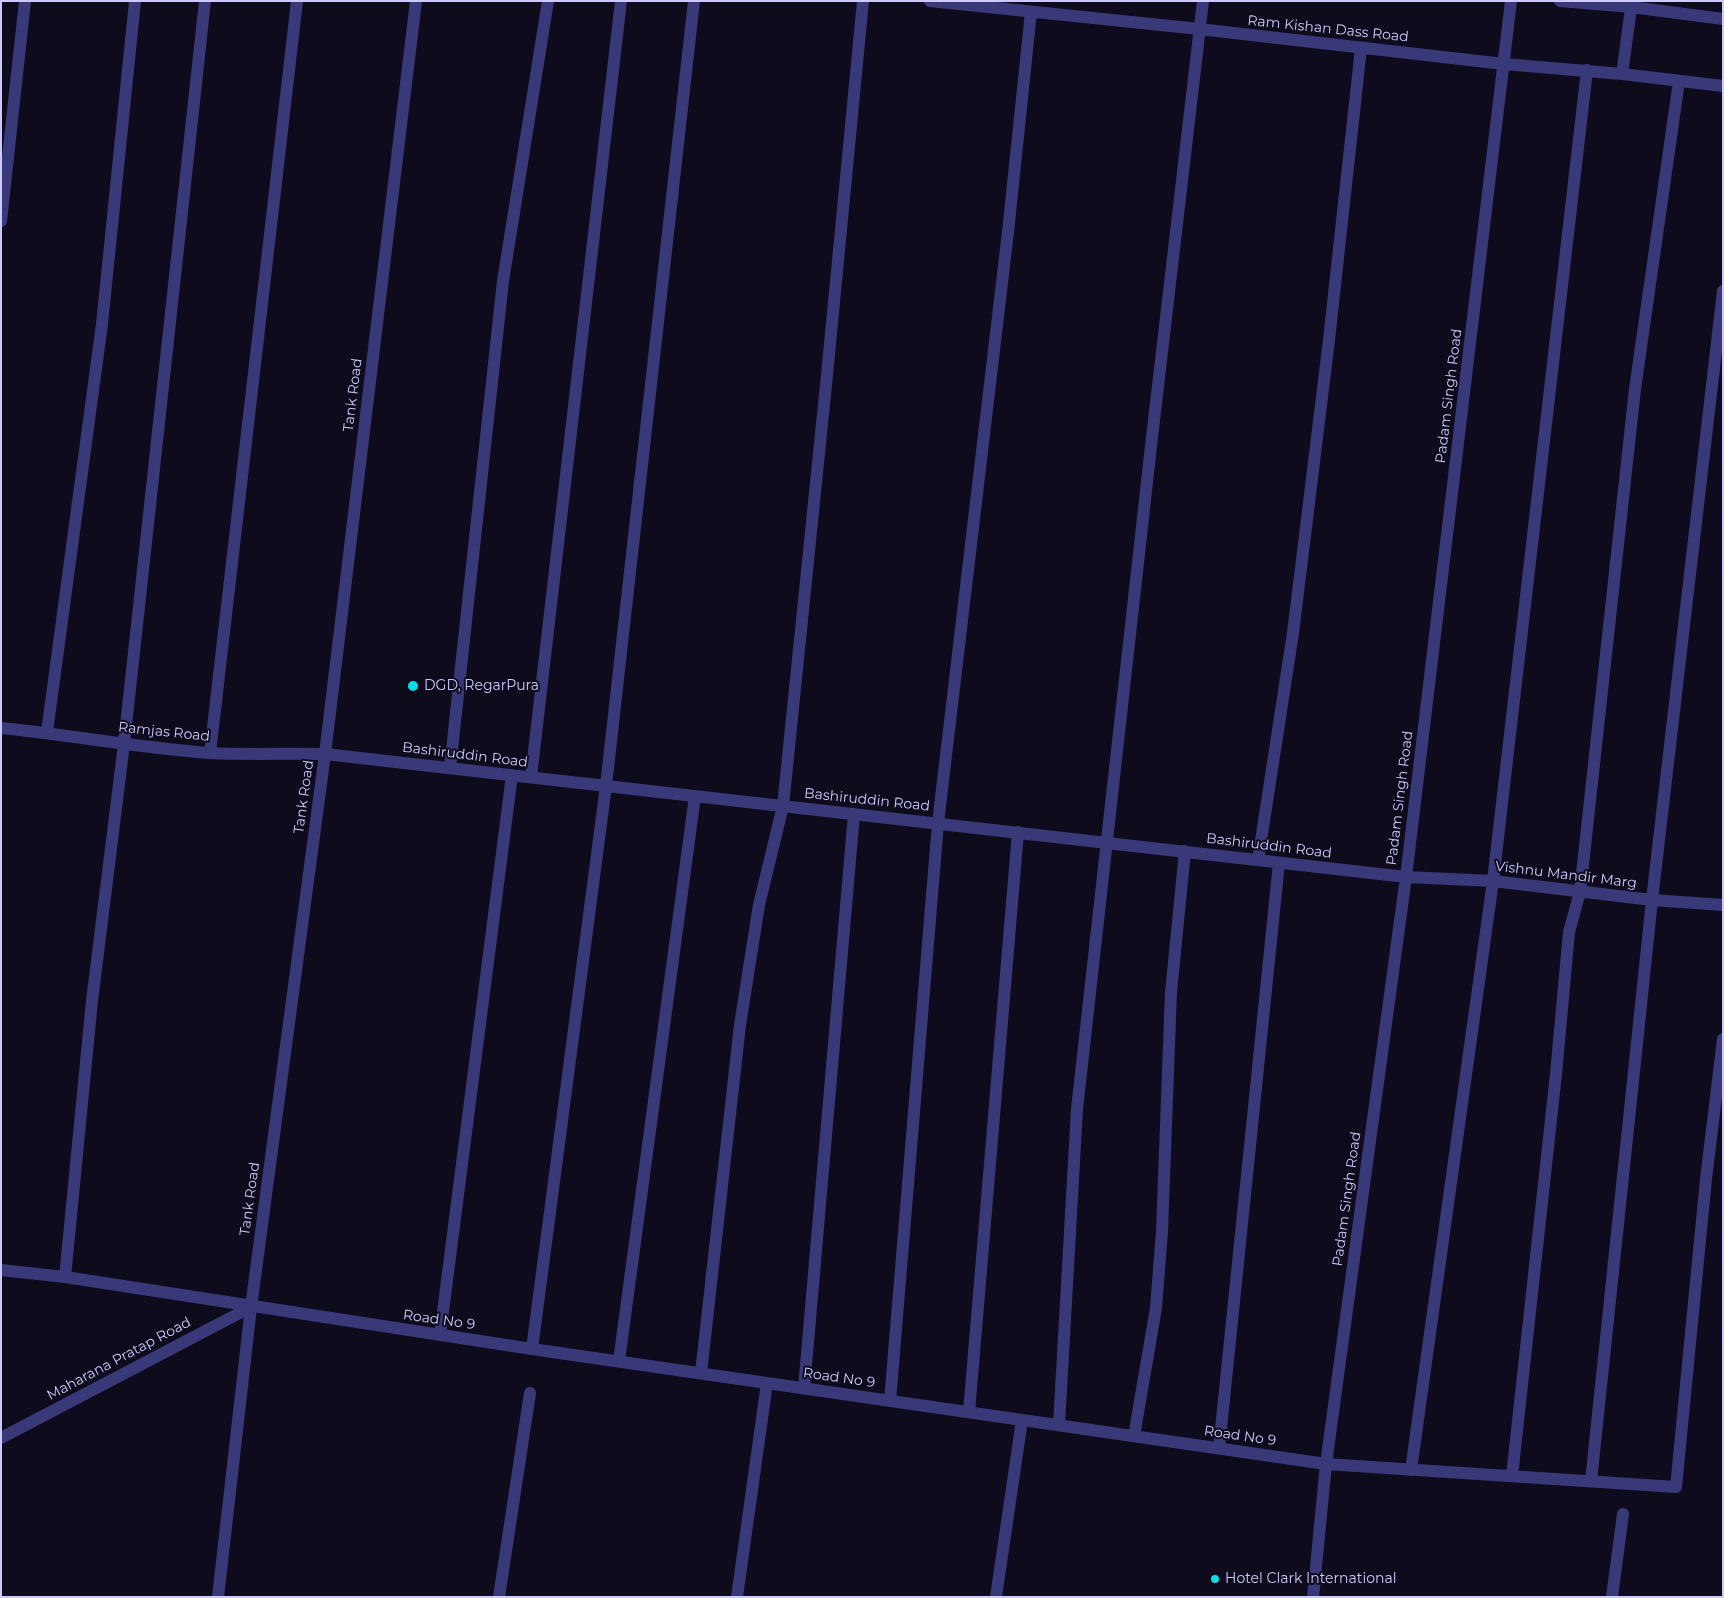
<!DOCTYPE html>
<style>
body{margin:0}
#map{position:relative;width:1724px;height:1598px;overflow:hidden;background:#0e0c1c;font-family:Montserrat,sans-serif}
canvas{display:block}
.frame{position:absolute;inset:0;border:2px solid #cec9fd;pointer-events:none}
</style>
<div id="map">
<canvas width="1724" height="1598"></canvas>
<div class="frame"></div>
</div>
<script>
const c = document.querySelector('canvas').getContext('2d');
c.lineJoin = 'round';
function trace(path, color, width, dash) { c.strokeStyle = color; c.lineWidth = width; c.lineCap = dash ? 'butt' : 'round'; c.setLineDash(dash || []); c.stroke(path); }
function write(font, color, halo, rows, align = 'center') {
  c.font = font + ' Montserrat,sans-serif'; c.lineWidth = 4; c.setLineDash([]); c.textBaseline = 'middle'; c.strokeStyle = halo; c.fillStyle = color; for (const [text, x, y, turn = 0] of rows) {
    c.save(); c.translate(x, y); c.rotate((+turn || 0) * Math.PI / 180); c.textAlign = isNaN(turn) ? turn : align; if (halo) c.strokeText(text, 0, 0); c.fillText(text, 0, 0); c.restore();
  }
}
const minor = new Path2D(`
 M 930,1 L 1199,29 L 1504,64 L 1622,74 L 1723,86
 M 1560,1 L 1631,7 L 1723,19
 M 1622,74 L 1632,1
 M 1,221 L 25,1
 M 1,728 C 71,735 140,748 210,753 C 248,755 287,753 325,754 L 1406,877 L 1493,881 L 1652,900 L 1723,905
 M 47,732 L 102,324 L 135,1
 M 210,753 L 297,1
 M 450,768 L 503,281 L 548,1
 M 531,777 L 621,1
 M 1258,860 L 1293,633 L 1329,340 L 1361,48
 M 1,1270 L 65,1277 L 532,1349 L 1326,1464 L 1676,1487 L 1706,1179 L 1723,1039
 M 65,1277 L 92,1001 L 124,744 L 205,1
 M 440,1335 L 512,775
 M 532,1349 L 606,786 L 694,1
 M 619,1361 L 695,796
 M 701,1373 L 740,1025 L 759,905 L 783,806 L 827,375 L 863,1
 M 804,1388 L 854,814
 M 890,1401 L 938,823 L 1008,232 L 1031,12
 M 969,1412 L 1018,832
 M 1059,1425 L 1077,1109 L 1151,446 L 1203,1
 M 1134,1436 L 1156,1308 L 1162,1231 L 1171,992 L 1185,851
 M 1,1438 L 251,1307
 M 1219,1448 L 1279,863
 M 1411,1470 L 1493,881 L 1587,70
 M 1512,1476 L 1556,1074 L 1569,932 L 1580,892 L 1635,389 L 1679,81
 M 1591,1481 L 1652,900 L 1723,291
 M 218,1597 L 251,1307 L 325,754 L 416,1
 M 499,1597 L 530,1393
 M 737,1597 L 767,1383
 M 996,1597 L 1022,1420
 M 1313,1597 L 1326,1464 L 1406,877 L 1511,1
 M 1612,1597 L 1623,1514`);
const markers = [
 [413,686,6,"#08dcea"],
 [1215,1579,5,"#08dcea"]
];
const streetNames = [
 ["Ram Kishan Dass Road",1328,29,6],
 ["Tank Road",353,395,-83],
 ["Padam Singh Road",1449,396,-83],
 ["Ramjas Road",164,732,6],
 ["Bashiruddin Road",465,755,7],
 ["Tank Road",304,797,-82],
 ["Padam Singh Road",1400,798,-83],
 ["Bashiruddin Road",867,800,6],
 ["Bashiruddin Road",1269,846,7],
 ["Vishnu Mandir Marg",1566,875,7],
 ["Tank Road",250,1199,-82],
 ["Padam Singh Road",1347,1199,-82],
 ["Road No 9",439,1320,8],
 ["Maharana Pratap Road",119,1359,-28],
 ["Road No 9",839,1378,8],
 ["Road No 9",1240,1436,8]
];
const poiNames = [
 ["DGD, RegarPura",424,686],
 ["Hotel Clark International",1225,1579]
];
trace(minor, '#39397a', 12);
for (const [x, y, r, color] of markers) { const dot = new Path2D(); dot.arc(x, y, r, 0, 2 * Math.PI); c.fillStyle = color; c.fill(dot); trace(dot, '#0e0c1c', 2); }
write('14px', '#cec9fd', '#0e0c1c', streetNames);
write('14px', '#cec9fd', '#0e0c1c', poiNames, 'left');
</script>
